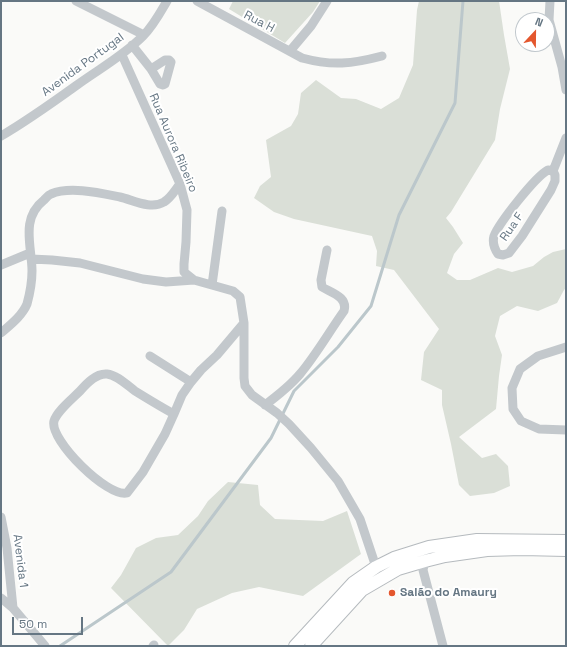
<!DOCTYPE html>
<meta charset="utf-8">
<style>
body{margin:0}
#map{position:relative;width:567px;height:647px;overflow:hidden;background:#fafaf8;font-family:"Space Grotesk",sans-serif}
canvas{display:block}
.frame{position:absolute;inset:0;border:2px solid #657683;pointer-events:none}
.north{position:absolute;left:515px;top:12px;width:40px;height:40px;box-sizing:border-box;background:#fff;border:1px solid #c1c8cd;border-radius:50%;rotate:22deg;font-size:11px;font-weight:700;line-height:16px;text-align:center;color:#657683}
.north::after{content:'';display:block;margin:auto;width:14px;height:18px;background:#e4572e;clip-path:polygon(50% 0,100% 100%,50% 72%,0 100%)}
.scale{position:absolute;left:12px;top:617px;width:71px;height:18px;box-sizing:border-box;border:2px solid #657683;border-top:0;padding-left:5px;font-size:12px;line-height:14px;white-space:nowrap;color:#657683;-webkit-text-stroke:3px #fff;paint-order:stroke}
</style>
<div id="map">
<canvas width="567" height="647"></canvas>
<div class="frame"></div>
<div class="north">N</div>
<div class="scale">50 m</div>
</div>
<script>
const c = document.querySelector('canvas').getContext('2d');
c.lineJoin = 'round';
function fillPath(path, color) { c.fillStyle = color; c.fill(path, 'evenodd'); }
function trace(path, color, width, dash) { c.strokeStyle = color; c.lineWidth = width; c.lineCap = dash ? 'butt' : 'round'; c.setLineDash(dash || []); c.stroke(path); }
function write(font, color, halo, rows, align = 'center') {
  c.font = font + ' "Space Grotesk",sans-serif'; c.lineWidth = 4; c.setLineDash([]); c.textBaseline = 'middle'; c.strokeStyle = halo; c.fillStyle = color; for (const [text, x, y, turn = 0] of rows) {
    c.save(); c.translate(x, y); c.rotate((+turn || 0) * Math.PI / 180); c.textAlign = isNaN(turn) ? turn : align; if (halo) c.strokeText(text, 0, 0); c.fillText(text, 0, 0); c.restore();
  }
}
const green = new Path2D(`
 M 233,1 L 320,1 L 313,12 L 285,43 L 229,9 Z
 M 419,1 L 499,1 L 504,35 L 510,69 L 500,109 L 495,140 L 451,212 L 446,218 L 453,227 L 463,243 L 454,254 L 447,273 L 457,280 L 470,280 L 498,268 L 512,272 L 533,266 L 544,257 L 553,252 L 566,249 L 566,288 L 564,290 L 557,303 L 538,311 L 517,306 L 500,316 L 495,336 L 502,355 L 499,376 L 496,409 L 459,437 L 482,458 L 496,454 L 508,466 L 510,486 L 494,493 L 470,496 L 459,485 L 451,444 L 442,405 L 442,390 L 421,380 L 424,352 L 439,329 L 394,270 L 376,266 L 377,251 L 372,236 L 294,219 L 274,212 L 254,198 L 260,186 L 271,177 L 266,140 L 291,126 L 298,114 L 301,93 L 316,80 L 341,98 L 356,99 L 381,109 L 399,98 L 413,65 L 417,10 Z
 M 228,482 L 258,485 L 260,505 L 275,519 L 323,521 L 347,511 L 361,554 L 303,596 L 259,587 L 232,593 L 197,609 L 184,630 L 168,646 L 111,588 L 121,575 L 136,548 L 156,538 L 178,535 L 198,516 L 208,501 Z`);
const stream = new Path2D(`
 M 60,646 L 171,572 L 271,438 L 294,391 L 338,347 L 371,306 L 399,215 L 455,103 L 463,1`);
const minor = new Path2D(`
 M 76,1 L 144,35
 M 197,1 L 302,58 C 332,66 352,64 382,56
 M 550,1 L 549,20 L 562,67 L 566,90
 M 132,45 L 151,69 L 160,84 L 163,85 L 165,84 L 171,62 L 169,60 L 165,60 L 151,69
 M 290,51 L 311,26 L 327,1
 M 122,55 L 180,184 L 187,210 L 186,242 L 184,264 L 184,272 L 194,280 L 233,291 L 240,297 L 244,323 L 244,378 L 245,386 L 252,395 L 277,413 L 289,424 L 311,448 L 338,481 L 360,519 L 376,567
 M 1,136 C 27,121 52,103 77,85 C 99,69 123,56 143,36 C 153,26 160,13 167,1
 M 553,171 L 555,175 L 555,181 L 551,190 L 522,236 L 509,253 L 503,255 L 498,254 C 494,248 492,243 494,236 C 499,223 535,177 548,170 L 553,171 L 566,138
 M 31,259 L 52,260 L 80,263 L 143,279 L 166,282 L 194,280
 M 1,265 L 30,253
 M 212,285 L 222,211
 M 1,333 C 10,325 22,316 27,304 C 30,293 32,282 32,271 C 32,246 20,219 44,200 C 46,198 48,195 51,194 C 70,186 100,193 120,197 C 133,200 151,210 164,202 C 171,198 175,190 180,184
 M 566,347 L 538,356 L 520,369 L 512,388 L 513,409 L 521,421 L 539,429 L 566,430
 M 150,356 L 191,382
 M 265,405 C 277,396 290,386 300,374 C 316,355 329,332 344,311 C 348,297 332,293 322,287 L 321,280 L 327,250
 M 174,414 C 161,407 148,399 135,391 C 127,385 117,375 107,374 C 96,373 86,384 80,391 C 72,399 57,411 54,421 C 49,440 108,498 127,493 L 143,472 L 165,434 L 174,414 L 182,395 L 191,382 L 201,370 L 217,355 L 244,323
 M 1,517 L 7,548 L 13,608
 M 426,556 L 423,570 L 443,646
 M 1,598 L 13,608 L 45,646
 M 153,646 L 154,645`);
const major = new Path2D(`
 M 295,646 L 353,583 L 376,567 L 394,558 L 429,547 L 477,540 L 566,541
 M 311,646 L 362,590 L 398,569 L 425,561 L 445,556 L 487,550 L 522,549 L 566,550`);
const markers = [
 [392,593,4,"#e4572e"]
];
const streetNames = [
 ["Rua H",259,22,28],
 ["Avenida Portugal",83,65,-36],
 ["Rua Aurora Ribeiro",173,143,67],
 ["Rua F",512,227,-55],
 ["Avenida 1",20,561,83]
];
const poiNames = [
 ["Salão do Amaury",400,593]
];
fillPath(green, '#dadfd7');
trace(stream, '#bbc7cb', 3);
trace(major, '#b5babe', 14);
trace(minor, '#c3c8cc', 9);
trace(major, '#fff', 12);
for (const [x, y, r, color] of markers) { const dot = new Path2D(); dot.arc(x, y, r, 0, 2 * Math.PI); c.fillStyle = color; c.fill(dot); trace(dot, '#fff', 1.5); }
write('12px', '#657683', '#fff', streetNames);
write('bold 12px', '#657683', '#fff', poiNames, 'left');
</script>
